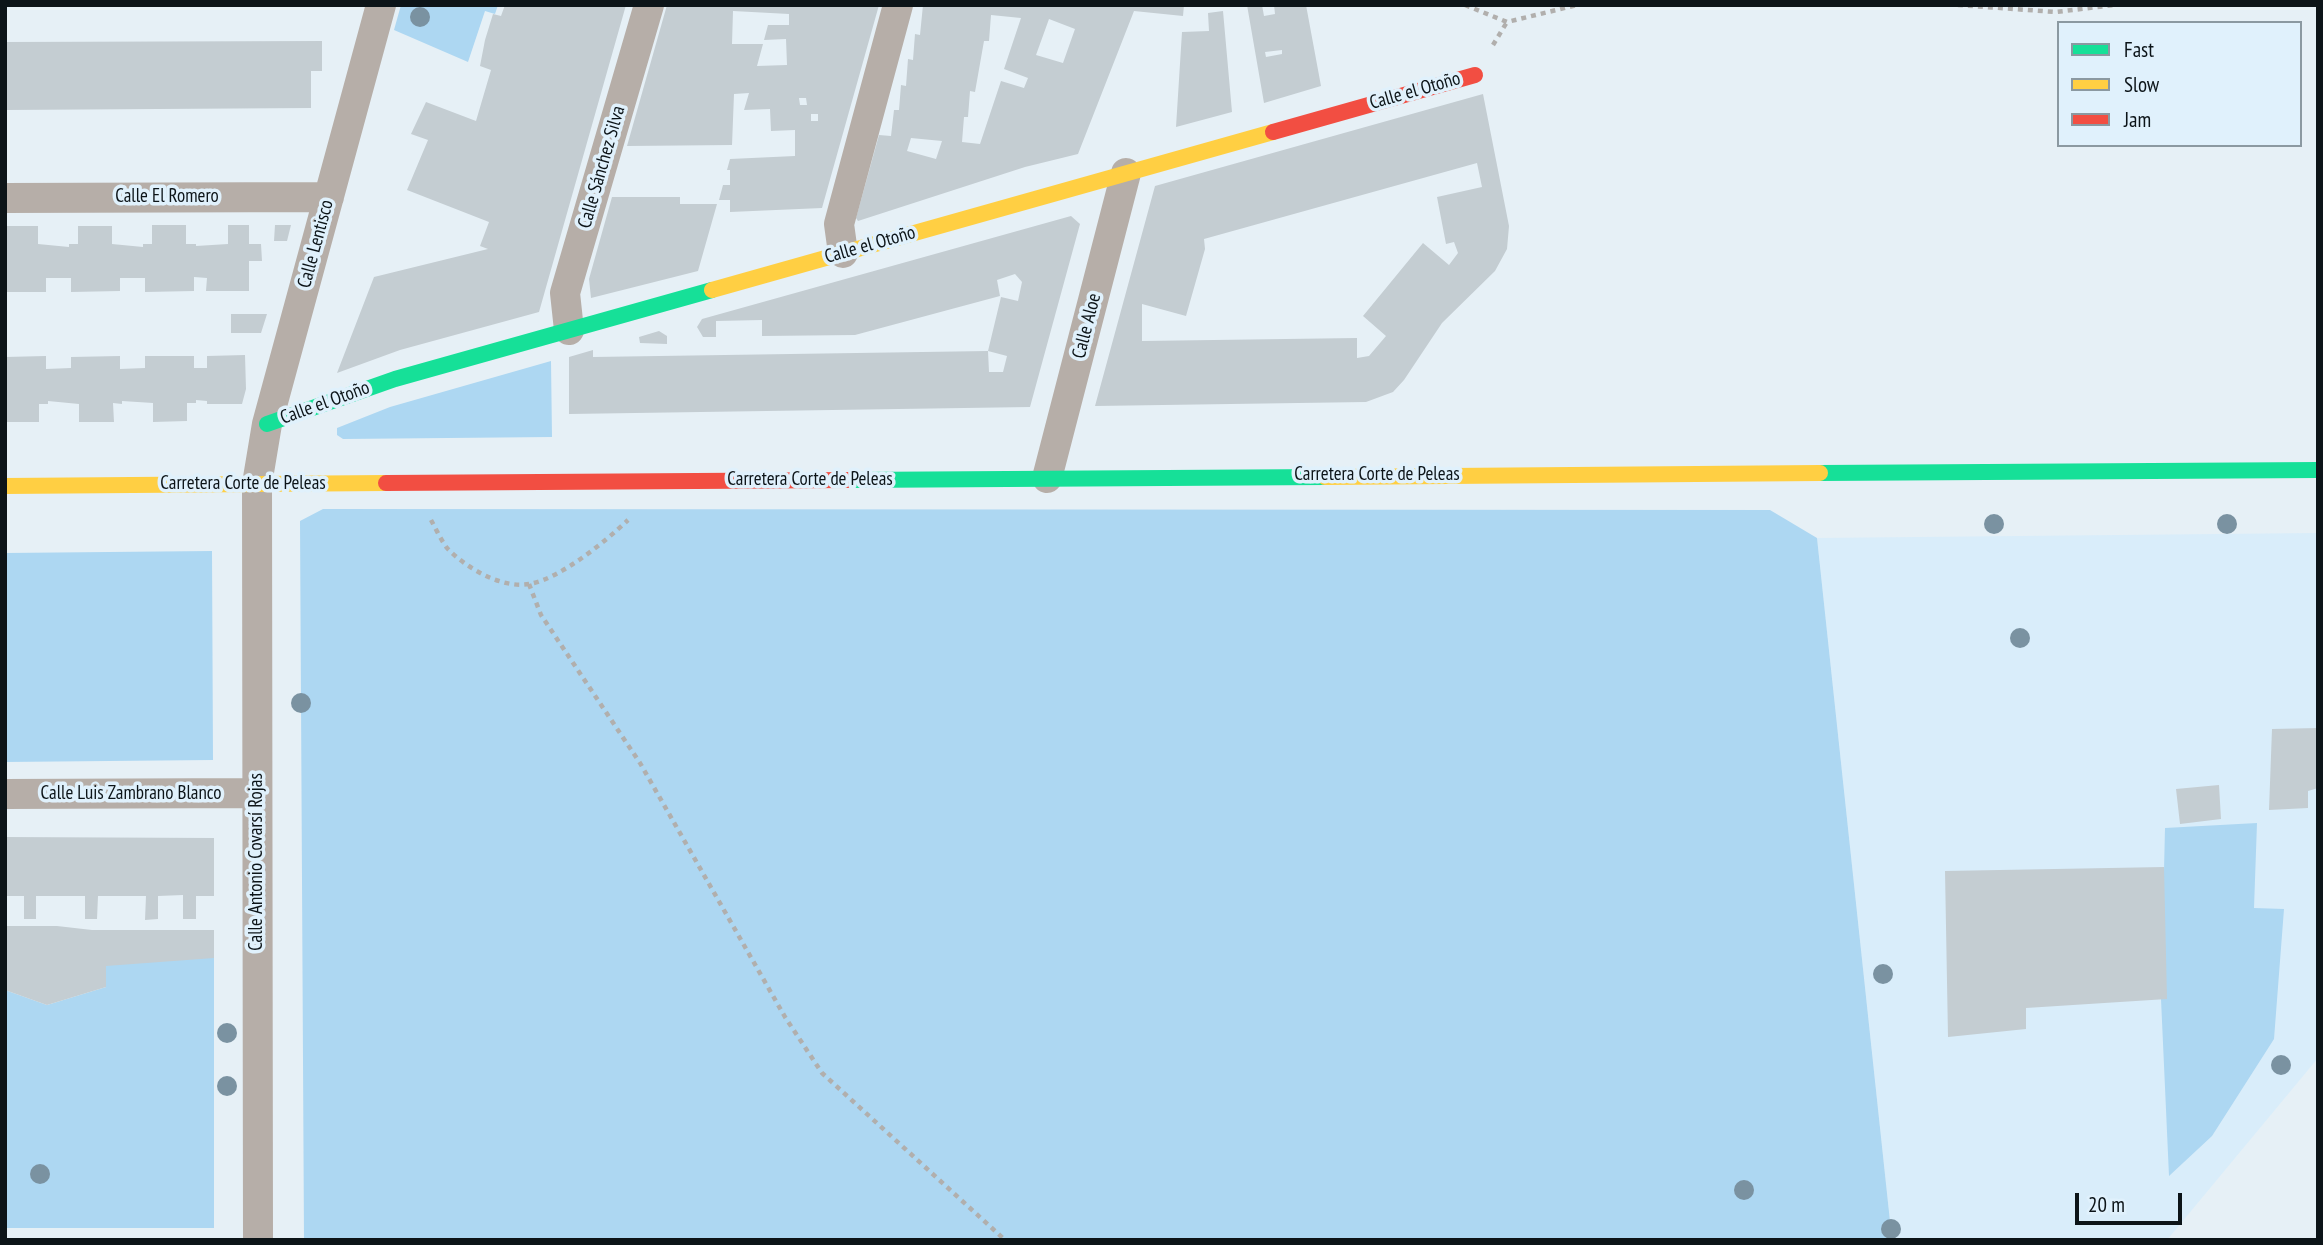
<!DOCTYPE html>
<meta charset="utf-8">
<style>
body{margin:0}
#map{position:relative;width:2323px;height:1245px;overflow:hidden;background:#e6f0f6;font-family:"PT Sans Narrow",sans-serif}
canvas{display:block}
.frame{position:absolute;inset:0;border:7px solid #0c1418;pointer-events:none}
.legend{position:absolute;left:2057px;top:21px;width:245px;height:126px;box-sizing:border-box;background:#e0f1fc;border:2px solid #8b99a1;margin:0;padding:9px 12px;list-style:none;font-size:21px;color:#0c1418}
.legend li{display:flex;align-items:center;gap:14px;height:35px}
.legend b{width:35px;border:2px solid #8b99a1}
.scale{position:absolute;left:2075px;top:1193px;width:107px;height:32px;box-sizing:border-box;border:4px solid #0c1418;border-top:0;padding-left:9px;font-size:21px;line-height:24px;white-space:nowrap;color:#0c1418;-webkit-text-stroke:5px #e0f1fc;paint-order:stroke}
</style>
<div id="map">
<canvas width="2323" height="1245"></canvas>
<div class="frame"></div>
<ul class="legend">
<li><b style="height:9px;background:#16e098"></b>Fast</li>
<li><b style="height:9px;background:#ffcf43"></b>Slow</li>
<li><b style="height:9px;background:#f24e42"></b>Jam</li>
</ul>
<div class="scale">20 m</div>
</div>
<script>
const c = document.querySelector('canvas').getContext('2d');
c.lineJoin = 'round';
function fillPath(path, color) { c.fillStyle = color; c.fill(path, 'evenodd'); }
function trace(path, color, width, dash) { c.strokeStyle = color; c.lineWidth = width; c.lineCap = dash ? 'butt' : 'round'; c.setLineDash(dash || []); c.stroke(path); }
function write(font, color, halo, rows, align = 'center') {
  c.font = font + ' "PT Sans Narrow",sans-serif'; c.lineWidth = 7; c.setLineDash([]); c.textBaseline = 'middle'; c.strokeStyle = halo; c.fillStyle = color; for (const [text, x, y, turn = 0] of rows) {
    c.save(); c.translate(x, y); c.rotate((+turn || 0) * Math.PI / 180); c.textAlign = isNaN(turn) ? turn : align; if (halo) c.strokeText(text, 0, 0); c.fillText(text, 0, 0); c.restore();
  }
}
const built = new Path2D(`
 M 2318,533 L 2318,1058 L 2167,1240 L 1892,1240 L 1817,538 Z`);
const green = new Path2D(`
 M 401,5 L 498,5 L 495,14 L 485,11 L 468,62 L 394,30 Z
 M 551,361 L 552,437 L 343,439 L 337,435 L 337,428 L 390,407 Z
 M 323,509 L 1770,510 L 1817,538 L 1892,1240 L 304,1240 L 300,521 Z
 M 212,551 L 213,760 L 5,762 L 5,553 Z
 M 2257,823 L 2254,908 L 2284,909 L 2274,1039 L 2212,1136 L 2169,1176 L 2161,999 L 2165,828 Z
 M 106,957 L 214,958 L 214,1228 L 5,1228 L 5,990 L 47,1005 L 106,987 Z`);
const building = new Path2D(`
 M 505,5 L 626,5 L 539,312 L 400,350 L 337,373 L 374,277 L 488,249 L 480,246 L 489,222 L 407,190 L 428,140 L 411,134 L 426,102 L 476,121 L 491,70 L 480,66 L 485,40 L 493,14 L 501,16 Z
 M 667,5 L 879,5 L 822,208 L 730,212 L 730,200 L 719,200 L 723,185 L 730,185 L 730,170 L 727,170 L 730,159 L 795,156 L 795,130 L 771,131 L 770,109 L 744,110 L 749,93 L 734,94 L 732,145 L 627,146 ZM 733,11 L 789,14 L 789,25 L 768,25 L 764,40 L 786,39 L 787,65 L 757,66 L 763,44 L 732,44 ZM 799,98 L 806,98 L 807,105 L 800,105 ZM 811,114 L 818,114 L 818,121 L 811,121 Z
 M 923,5 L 1184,5 L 1183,16 L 1134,11 L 1078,154 L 1025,167 L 858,221 L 856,218 L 879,135 L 891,136 L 894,110 L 899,110 L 901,85 L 906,86 L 908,59 L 913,60 L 915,34 L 920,35 ZM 991,15 L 1021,18 L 1004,69 L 1028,78 L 1024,88 L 1001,81 L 980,144 L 962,142 L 964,117 L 968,117 L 970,91 L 975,92 L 984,41 L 989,41 ZM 1049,19 L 1075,29 L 1063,63 L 1036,55 ZM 911,138 L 942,141 L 936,159 L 907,151 Z
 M 1247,5 L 1262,5 L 1264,16 L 1275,14 L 1274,5 L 1306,5 L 1321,86 L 1264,103 ZM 1282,50 L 1282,54 L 1266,57 L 1265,52 Z
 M 1223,11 L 1232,112 L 1176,127 L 1182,32 L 1209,31 L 1208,13 Z
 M 322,41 L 322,71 L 311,71 L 311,108 L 5,110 L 5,42 Z
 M 1483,94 L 1509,226 L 1507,249 L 1495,271 L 1442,323 L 1404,380 L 1393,392 L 1366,402 L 1095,406 L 1155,186 ZM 1477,163 L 1482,187 L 1437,197 L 1446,244 L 1454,242 L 1458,253 L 1449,265 L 1423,243 L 1363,316 L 1386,336 L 1369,356 L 1357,358 L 1357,338 L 1142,341 L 1142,304 L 1186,316 L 1205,249 L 1204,239 Z
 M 612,197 L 680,197 L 680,204 L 717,204 L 698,271 L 591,298 L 589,279 Z
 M 1071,216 L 1080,224 L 1030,407 L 569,414 L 569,357 L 593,350 L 593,357 L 988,351 L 989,372 L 1003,372 L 1007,356 L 988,351 L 1001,297 L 1018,301 L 1022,282 L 1015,274 L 997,280 L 1000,296 L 855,335 L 762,336 L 762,320 L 716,321 L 716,337 L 703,337 L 697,327 L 702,319 Z
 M 152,225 L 186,225 L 186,244 L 196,244 L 196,246 L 228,244 L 228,225 L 249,225 L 249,244 L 261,244 L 262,261 L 249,261 L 249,291 L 206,291 L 207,278 L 194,277 L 194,291 L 145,292 L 145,278 L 120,278 L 120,291 L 71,292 L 71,278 L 46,278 L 46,292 L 5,292 L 5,226 L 38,226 L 38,244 L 69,247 L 69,244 L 78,244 L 78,226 L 112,226 L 112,244 L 143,247 L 143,244 L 152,244 Z
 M 275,225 L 291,225 L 287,241 L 274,241 Z
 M 231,314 L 267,314 L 261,333 L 231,333 Z
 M 659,331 L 667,336 L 667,344 L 640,343 L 639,337 Z
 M 245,355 L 246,389 L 242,404 L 207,404 L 207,401 L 196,400 L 196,403 L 187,403 L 187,421 L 153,422 L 153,403 L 122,401 L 122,404 L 113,403 L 114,422 L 79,422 L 79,404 L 48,401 L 48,404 L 39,404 L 39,422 L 5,422 L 5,357 L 46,356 L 46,369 L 71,368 L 71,357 L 120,356 L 120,369 L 145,368 L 145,356 L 194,356 L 194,368 L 207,368 L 207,356 Z
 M 2318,728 L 2318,788 L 2308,791 L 2308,808 L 2269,810 L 2272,729 Z
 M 2219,785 L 2221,819 L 2180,824 L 2176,789 Z
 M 5,837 L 214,838 L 214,896 L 196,896 L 196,919 L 183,919 L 183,895 L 158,896 L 158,919 L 145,920 L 146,896 L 98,896 L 97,919 L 85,919 L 85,896 L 36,896 L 36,919 L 24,919 L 24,896 L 5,896 Z
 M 2164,867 L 2167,999 L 2026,1008 L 2026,1029 L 1948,1037 L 1945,871 Z
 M 5,926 L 57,926 L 92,930 L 214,930 L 214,958 L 106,966 L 106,987 L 47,1005 L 5,990 Z`);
const path = new Path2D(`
 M 1465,5 L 1507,22 L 1577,5
 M 1958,5 L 2056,12 L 2114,5
 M 1493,45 L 1507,22
 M 431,520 C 436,529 441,540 447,548 C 465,567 501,589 529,584 C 560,579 606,541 628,520
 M 529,584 L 541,615 L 640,763 L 785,1017 L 822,1073 L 1005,1240`);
const street = new Path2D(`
 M 5,198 L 329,197
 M 843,253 L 839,224 L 898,5
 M 569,330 L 565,293 L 649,5
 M 1047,478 L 1126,173
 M 5,794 L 257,793
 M 258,1240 L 257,484 L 267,424 L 381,5`);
const fast = new Path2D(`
 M 267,424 L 395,379 L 712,290
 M 1820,473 L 2318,470
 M 849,480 L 1325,477`);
const slow = new Path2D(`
 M 712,290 L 1273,132
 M 1325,477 L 1820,473
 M 5,486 L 386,483`);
const jam = new Path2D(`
 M 1273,132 L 1475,75
 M 386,483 L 849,480`);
const trees = [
 [420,17],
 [1994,524],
 [2227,524],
 [2020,638],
 [301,703],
 [1883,974],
 [227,1033],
 [2281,1065],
 [227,1086],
 [40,1174],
 [1744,1190],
 [1891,1229]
];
const streetNames = [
 ["Calle el Otoño",1415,91,-16],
 ["Calle Sánchez Silva",602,167,-74],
 ["Calle El Romero",167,197],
 ["Calle Lentisco",316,244,-75],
 ["Calle el Otoño",870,245,-16],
 ["Calle Aloe",1087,326,-76],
 ["Calle el Otoño",325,403,-20],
 ["Carretera Corte de Peleas",1377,475],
 ["Carretera Corte de Peleas",810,480],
 ["Carretera Corte de Peleas",243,484],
 ["Calle Luis Zambrano Blanco",131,794],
 ["Calle Antonio Covarsí Rojas",257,862,-90]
];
fillPath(built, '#d9edfa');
fillPath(green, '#add7f2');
fillPath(building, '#c4cdd2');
trace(path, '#b1afad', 4.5, [5, 5]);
trace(street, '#b6aea8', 30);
trace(fast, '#16e098', 16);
trace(slow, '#ffcf43', 16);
trace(jam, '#f24e42', 16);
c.fillStyle = '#7a92a1';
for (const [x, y] of trees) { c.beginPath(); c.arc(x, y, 10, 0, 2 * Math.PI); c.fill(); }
write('19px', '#0c1418', '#e0f1fc', streetNames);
</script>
